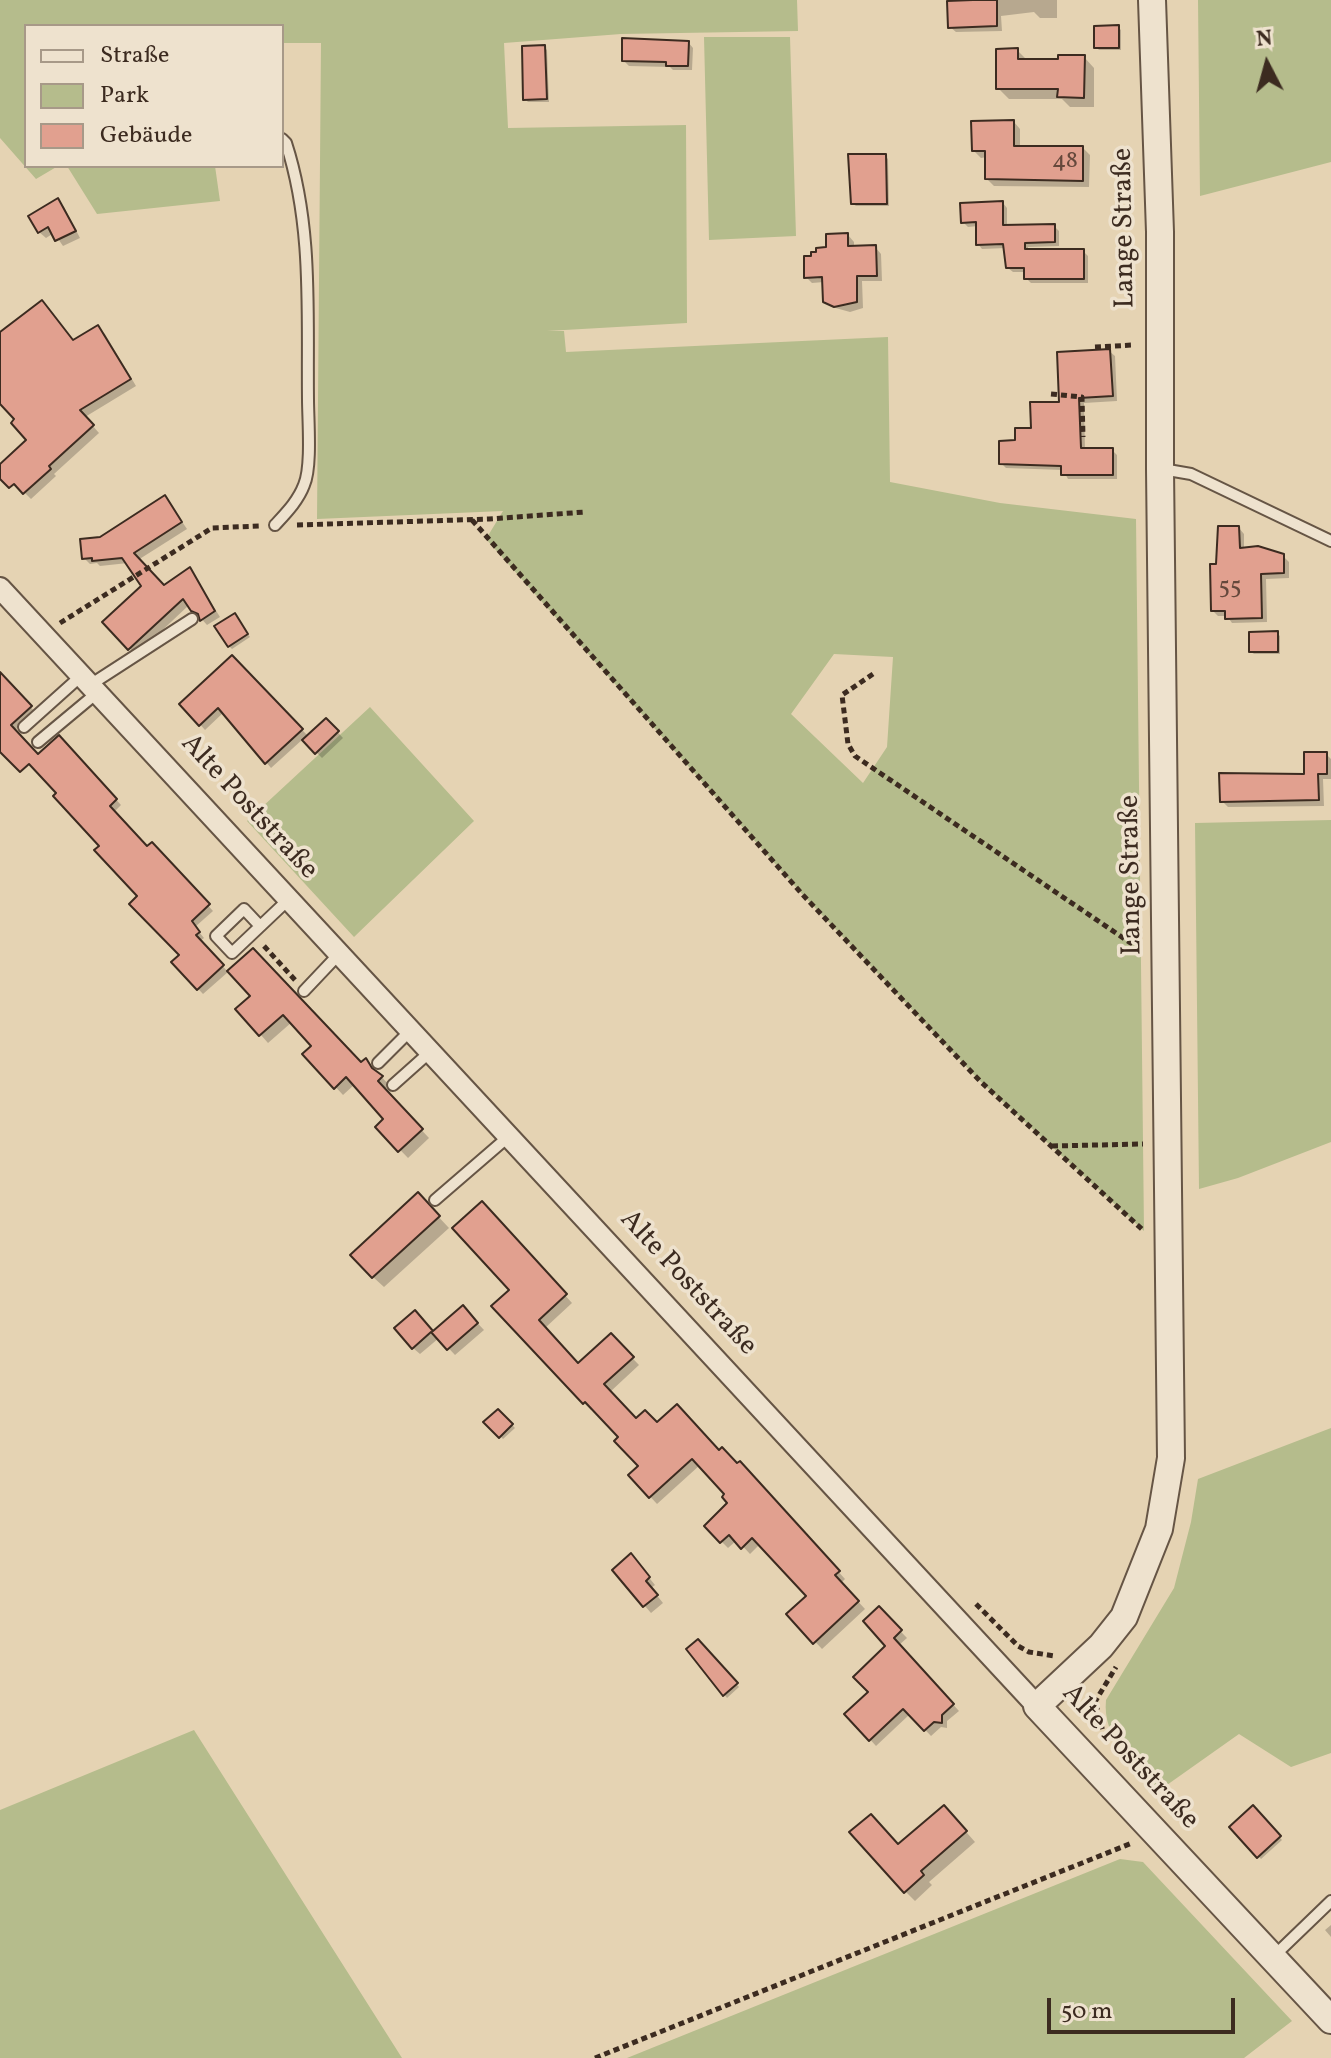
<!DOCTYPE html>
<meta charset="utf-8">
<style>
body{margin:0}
#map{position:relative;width:1331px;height:2058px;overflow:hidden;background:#e5d3b3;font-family:Vollkorn,serif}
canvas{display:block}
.legend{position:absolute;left:24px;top:24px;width:260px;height:144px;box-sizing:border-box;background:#eee2ce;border:2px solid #a79988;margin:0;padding:10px 14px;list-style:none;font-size:24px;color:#3c2b20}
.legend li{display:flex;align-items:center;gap:16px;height:40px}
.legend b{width:40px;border:2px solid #a79988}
.north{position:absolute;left:1227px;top:24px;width:80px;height:80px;-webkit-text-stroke:6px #eee2ce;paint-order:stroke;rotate:354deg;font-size:22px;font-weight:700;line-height:32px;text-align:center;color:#3c2b20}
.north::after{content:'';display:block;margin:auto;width:28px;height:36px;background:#3c2b20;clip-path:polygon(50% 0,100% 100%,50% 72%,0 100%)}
.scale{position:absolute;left:1047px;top:1998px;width:188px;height:36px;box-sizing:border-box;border:4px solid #3c2b20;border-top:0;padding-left:10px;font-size:24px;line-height:28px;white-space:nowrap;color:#3c2b20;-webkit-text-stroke:6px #eee2ce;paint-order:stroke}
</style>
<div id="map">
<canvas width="1331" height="2058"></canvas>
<ul class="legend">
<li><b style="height:10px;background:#eee2ce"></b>Straße</li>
<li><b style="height:22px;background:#b5bc8c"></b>Park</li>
<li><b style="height:22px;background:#e1a08f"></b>Gebäude</li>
</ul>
<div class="north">N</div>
<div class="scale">50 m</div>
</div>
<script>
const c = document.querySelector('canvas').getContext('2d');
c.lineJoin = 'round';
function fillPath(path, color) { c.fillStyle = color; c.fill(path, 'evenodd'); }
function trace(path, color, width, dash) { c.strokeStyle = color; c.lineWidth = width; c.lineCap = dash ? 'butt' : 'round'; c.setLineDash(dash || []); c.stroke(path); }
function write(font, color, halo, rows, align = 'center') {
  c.font = font + ' Vollkorn,serif'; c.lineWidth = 7; c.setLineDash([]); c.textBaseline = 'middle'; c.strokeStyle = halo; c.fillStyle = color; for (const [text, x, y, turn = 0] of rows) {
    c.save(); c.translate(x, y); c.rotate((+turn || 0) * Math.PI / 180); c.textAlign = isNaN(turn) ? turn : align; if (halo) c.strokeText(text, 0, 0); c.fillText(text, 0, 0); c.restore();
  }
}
const green = new Path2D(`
 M 0,0 L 797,0 L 798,31 L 621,34 L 504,43 L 508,128 L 686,125 L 687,323 L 547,331 L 564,331 L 566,352 L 888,337 L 890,482 L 1000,503 L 1136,519 L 1144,1231 L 980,1081 L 802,894 L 486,539 L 503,511 L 317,519 L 321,43 L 282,43 L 282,26 L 26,26 L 26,166 L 58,166 L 36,179 L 0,138 ZM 834,654 L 893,657 L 887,747 L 863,783 L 791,714 Z
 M 1198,0 L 1331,0 L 1331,162 L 1200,196 Z
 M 704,37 L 790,37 L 796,236 L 709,240 Z
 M 67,166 L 215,166 L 220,201 L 97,214 Z
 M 370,707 L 474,821 L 354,937 L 247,821 Z
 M 1331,820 L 1331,1142 L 1238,1178 L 1199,1189 L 1195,823 Z
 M 1331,1428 L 1331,1753 L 1291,1767 L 1239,1734 L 1157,1792 C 1134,1765 1102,1738 1106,1700 L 1174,1588 L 1191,1522 L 1198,1479 Z
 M 194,1730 L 402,2058 L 0,2058 L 0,1810 Z
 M 1120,1859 L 1143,1862 L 1292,2021 L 1244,2058 L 627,2058 Z`);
const shadow = new Path2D(`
 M 949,0 L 1057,0 L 1057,18 L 1040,18 L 1034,12 L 1001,16 L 1002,31 L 956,32 L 950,27 Z
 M 1118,27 L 1121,30 L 1121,50 L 1099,50 L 1096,47 Z
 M 688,42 L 693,48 L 692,70 L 673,70 L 670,67 L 629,66 L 624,61 Z
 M 544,47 L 547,50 L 549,102 L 528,102 L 525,99 Z
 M 1017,50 L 1028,61 L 1084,57 L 1094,68 L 1094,107 L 1070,107 L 1062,99 L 1009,99 L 998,88 Z
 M 1014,122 L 1020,129 L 1020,148 L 1083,148 L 1090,155 L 1089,187 L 994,186 L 987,179 L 987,157 L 981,158 L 974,151 Z
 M 885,156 L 888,159 L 889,206 L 856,206 L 853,204 Z
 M 58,201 L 64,207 L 80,238 L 63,246 L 54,233 L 46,238 L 39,232 Z
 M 1003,203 L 1007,208 L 1007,227 L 1054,226 L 1059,231 L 1059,246 L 1028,247 L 1028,251 L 1083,251 L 1088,256 L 1088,283 L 1031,283 L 1026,278 L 1026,272 L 1013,272 L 1008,268 L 1006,248 L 982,249 L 978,244 L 978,226 L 968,227 L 963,222 Z
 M 848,235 L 854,242 L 854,248 L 875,247 L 881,254 L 882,281 L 862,281 L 863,308 L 850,312 L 832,307 L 825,301 L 824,282 L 812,283 L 806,277 L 814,258 Z
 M 98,328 L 105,334 L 136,386 L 85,417 L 99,433 L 54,474 L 56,476 L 31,499 L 25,493 L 29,440 L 17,419 L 0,401 L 0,335 L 74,342 Z
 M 1109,351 L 1115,356 L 1117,401 L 1084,403 L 1085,450 L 1112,450 L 1117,455 L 1117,479 L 1068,479 L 1063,470 L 1006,468 L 1001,463 L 1017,442 L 1061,404 Z
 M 170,504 L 187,529 L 138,560 L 164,587 L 190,569 L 220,617 L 207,625 L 189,605 L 136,655 L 105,622 L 143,586 L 128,563 L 100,566 L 97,563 L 90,564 L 84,558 L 100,539 Z
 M 1239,528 L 1244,534 L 1244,549 L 1283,556 L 1289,562 L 1289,578 L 1266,579 L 1267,622 L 1232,623 L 1227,616 L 1218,616 L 1213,611 L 1217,566 Z
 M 237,619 L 250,637 L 232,649 L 229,646 Z
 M 1277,633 L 1280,636 L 1280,654 L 1254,654 L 1251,652 Z
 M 232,658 L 308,736 L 326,720 L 343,738 L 322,758 L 303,739 L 271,768 L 224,712 L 205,730 L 182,704 Z
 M 2,676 L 36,713 L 0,742 L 0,678 Z
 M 59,738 L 121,805 L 114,812 L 147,849 L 152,844 L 213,911 L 195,927 L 204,938 L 200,941 L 228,972 L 203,994 L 173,962 L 182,955 L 102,846 Z
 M 1326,754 L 1331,759 L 1331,779 L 1323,779 L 1324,806 L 1228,807 L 1222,801 L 1306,776 Z
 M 230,972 L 361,1064 L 366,1060 L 389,1085 L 384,1090 L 429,1138 L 408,1158 L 378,1127 L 386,1119 L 355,1084 L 343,1095 L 305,1054 L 314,1046 L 292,1022 L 268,1043 L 238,1009 L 252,996 Z
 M 418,1195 L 449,1228 L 384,1287 L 373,1277 Z
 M 488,1210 L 572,1303 L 545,1328 L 578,1366 L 611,1336 L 639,1365 L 610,1392 L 636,1421 L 657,1425 L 720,1452 L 746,1470 L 845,1579 L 841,1583 L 865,1609 L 822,1649 L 789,1614 L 809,1596 L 760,1544 L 750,1554 L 737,1540 L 728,1548 L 706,1526 L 730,1504 L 727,1494 L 700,1465 L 657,1504 L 631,1476 L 641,1466 L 621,1437 L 593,1408 L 591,1410 L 584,1403 L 512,1290 Z
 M 415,1313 L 433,1333 L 469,1314 L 484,1330 L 455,1355 L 439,1338 L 420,1354 L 413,1348 Z
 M 498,1411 L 515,1428 L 503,1439 L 486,1422 Z
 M 637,1563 L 655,1585 L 651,1588 L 663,1603 L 651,1613 L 614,1570 Z
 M 879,1609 L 907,1638 L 899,1645 L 959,1711 L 947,1721 L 947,1728 L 941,1727 L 931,1736 L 910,1714 L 876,1746 L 847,1714 L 870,1692 L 888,1646 Z
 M 697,1642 L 739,1687 L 727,1698 L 689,1649 Z
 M 1253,1808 L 1282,1840 L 1261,1859 L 1232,1827 Z
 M 953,1817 L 975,1842 L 929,1882 L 932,1885 L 915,1901 L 905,1891 L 899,1847 Z
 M 1331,1925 L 1331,1937 L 1325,1930 Z`);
const building = new Path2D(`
 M 973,0 L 997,0 L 997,26 L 948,28 L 947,1 Z
 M 1119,25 L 1119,48 L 1094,48 L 1094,26 Z
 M 622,38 L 689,41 L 688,66 L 666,66 L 666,62 L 622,61 Z
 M 545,45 L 547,99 L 523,100 L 522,46 Z
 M 1018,48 L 1018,59 L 1058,59 L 1058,55 L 1085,55 L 1084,98 L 1057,97 L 1058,89 L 996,89 L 996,49 Z
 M 1014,120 L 1014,146 L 1083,146 L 1083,181 L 985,179 L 985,151 L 972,151 L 971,121 Z
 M 848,154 L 886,154 L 887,204 L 851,204 Z
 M 58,198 L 76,231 L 55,241 L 48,227 L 38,233 L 28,216 Z
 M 1003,201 L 1003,225 L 1055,224 L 1055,242 L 1025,243 L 1025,249 L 1084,249 L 1084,279 L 1024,279 L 1024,268 L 1006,268 L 1003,244 L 976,245 L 976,222 L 961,223 L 960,203 Z
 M 848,233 L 848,246 L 876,245 L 877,276 L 857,276 L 857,302 L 834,307 L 823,302 L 822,277 L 804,278 L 804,256 L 811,256 L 811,252 L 816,252 L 816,248 L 826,247 L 826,234 Z
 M 42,300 L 73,340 L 98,325 L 131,379 L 80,410 L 94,425 L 49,466 L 51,469 L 23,494 L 14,484 L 9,488 L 0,479 L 0,464 L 26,440 L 11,423 L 14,419 L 0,404 L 0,332 Z
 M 1110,349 L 1113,396 L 1079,398 L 1081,448 L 1113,448 L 1113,475 L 1061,475 L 1061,466 L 999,464 L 999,441 L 1015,440 L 1015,428 L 1031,428 L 1030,402 L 1059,402 L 1057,352 Z
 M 165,495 L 182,522 L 134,553 L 164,585 L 190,567 L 215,611 L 200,621 L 198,614 L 191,611 L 183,599 L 128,650 L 102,622 L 141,586 L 122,558 L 92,561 L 92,558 L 82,559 L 80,539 L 100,537 Z
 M 1218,526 L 1239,526 L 1240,548 L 1258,546 L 1284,554 L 1284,573 L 1261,574 L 1262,618 L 1225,619 L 1225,611 L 1211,611 L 1210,564 L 1216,564 Z
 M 235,613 L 248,634 L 228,647 L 214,626 Z
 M 1278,631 L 1278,652 L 1249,652 L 1249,632 Z
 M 232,655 L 303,729 L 265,764 L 218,708 L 199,726 L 179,704 Z
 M 0,672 L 32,706 L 11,725 L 38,754 L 59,735 L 117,799 L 110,806 L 147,846 L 152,842 L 210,904 L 192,921 L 200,932 L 196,935 L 224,965 L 197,990 L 171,962 L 179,955 L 129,904 L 137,896 L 94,850 L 99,846 L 53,796 L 56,793 L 29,764 L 20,772 L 0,752 Z
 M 326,718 L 339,731 L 315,754 L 302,740 Z
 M 1304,752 L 1327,752 L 1327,774 L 1318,774 L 1319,800 L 1220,802 L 1219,773 L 1304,774 Z
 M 253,948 L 361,1062 L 366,1058 L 372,1068 L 383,1076 L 378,1081 L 423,1129 L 398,1152 L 375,1127 L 383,1119 L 346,1077 L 334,1089 L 302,1054 L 311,1046 L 283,1015 L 259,1036 L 235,1009 L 250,996 L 227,971 Z
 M 418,1192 L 440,1216 L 372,1278 L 350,1255 Z
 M 482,1201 L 567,1294 L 539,1320 L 578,1363 L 611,1333 L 634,1357 L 604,1384 L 636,1418 L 645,1410 L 657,1422 L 677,1404 L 719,1450 L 722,1447 L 737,1463 L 740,1461 L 840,1571 L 835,1575 L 859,1601 L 813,1644 L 786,1614 L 806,1596 L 752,1538 L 741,1549 L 729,1535 L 720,1543 L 704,1526 L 727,1503 L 722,1497 L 724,1494 L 692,1459 L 649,1498 L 628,1475 L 638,1466 L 614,1441 L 618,1437 L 585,1402 L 583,1404 L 491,1306 L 509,1290 L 452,1228 Z
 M 463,1305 L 478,1323 L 447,1350 L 431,1332 L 412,1349 L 394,1328 L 415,1310 L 433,1331 Z
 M 498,1409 L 513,1424 L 499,1438 L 483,1422 Z
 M 631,1553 L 650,1577 L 646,1581 L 658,1595 L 643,1607 L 612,1570 Z
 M 879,1606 L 902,1630 L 894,1638 L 954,1704 L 942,1715 L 942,1723 L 934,1722 L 924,1731 L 903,1709 L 869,1741 L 844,1714 L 868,1692 L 853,1677 L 885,1646 L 863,1621 Z
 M 698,1639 L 738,1683 L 723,1696 L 686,1649 Z
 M 944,1805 L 967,1831 L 921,1871 L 924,1875 L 904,1893 L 849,1832 L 871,1814 L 898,1844 Z
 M 1253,1805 L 1281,1836 L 1257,1858 L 1229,1827 Z`);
const path = new Path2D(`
 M 1095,347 L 1133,345
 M 1051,394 L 1082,397 L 1083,437
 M 472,520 L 802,894 L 980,1081 L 1144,1231
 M 297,525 L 489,519 L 585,512
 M 60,623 L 212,528 L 259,526
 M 873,674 L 842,695 L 848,744 L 855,756 L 1141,950
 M 264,946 L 295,980
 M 1052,1146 L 1143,1144
 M 976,1604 L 1018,1646 L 1029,1652 L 1055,1656
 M 1096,1704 L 1105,1740
 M 1084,1720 L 1116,1667
 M 595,2058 L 1132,1843`);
const service = new Path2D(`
 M 1162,469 L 1191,474 L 1331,541
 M 275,525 C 286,513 298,501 304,485 C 312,467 308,420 308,399 C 307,313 313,226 286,143 L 282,139
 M 90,685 L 192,619
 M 24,727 L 82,675
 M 38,742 L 98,692
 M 260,926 L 244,909 L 216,936 L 232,953 L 289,899
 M 304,991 L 339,954
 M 378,1063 L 410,1031
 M 393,1085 L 430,1052
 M 435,1200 L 508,1137
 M 1274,1956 L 1331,1901`);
const minor = new Path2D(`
 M 0,588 L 1037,1706`);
const tertiary = new Path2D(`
 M 1152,0 L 1160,232 L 1160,469 L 1171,1458 L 1159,1529 L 1124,1617 L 1101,1646 L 1037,1706 L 1331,2020`);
const numberNames = [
 ["48",1065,163],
 ["55",1230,589]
];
const streetNames = [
 ["Lange Straße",1126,228,-91],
 ["Alte Poststraße",248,808,47],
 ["Lange Straße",1133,875,-91],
 ["Alte Poststraße",687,1284,47],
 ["Alte Poststraße",1129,1758,47]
];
fillPath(green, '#b5bc8c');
fillPath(shadow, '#0003');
fillPath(building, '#e1a08f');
trace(building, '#3c2b20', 2);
trace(service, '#665545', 14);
trace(minor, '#665545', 24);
trace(tertiary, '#665545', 30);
trace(path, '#3c2b20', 5, [6, 4]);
trace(service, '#eee2ce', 10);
trace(minor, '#eee2ce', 20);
trace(tertiary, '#eee2ce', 26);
write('24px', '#65483c', null, numberNames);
write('28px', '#3c2b20', '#eee2ce', streetNames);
</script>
